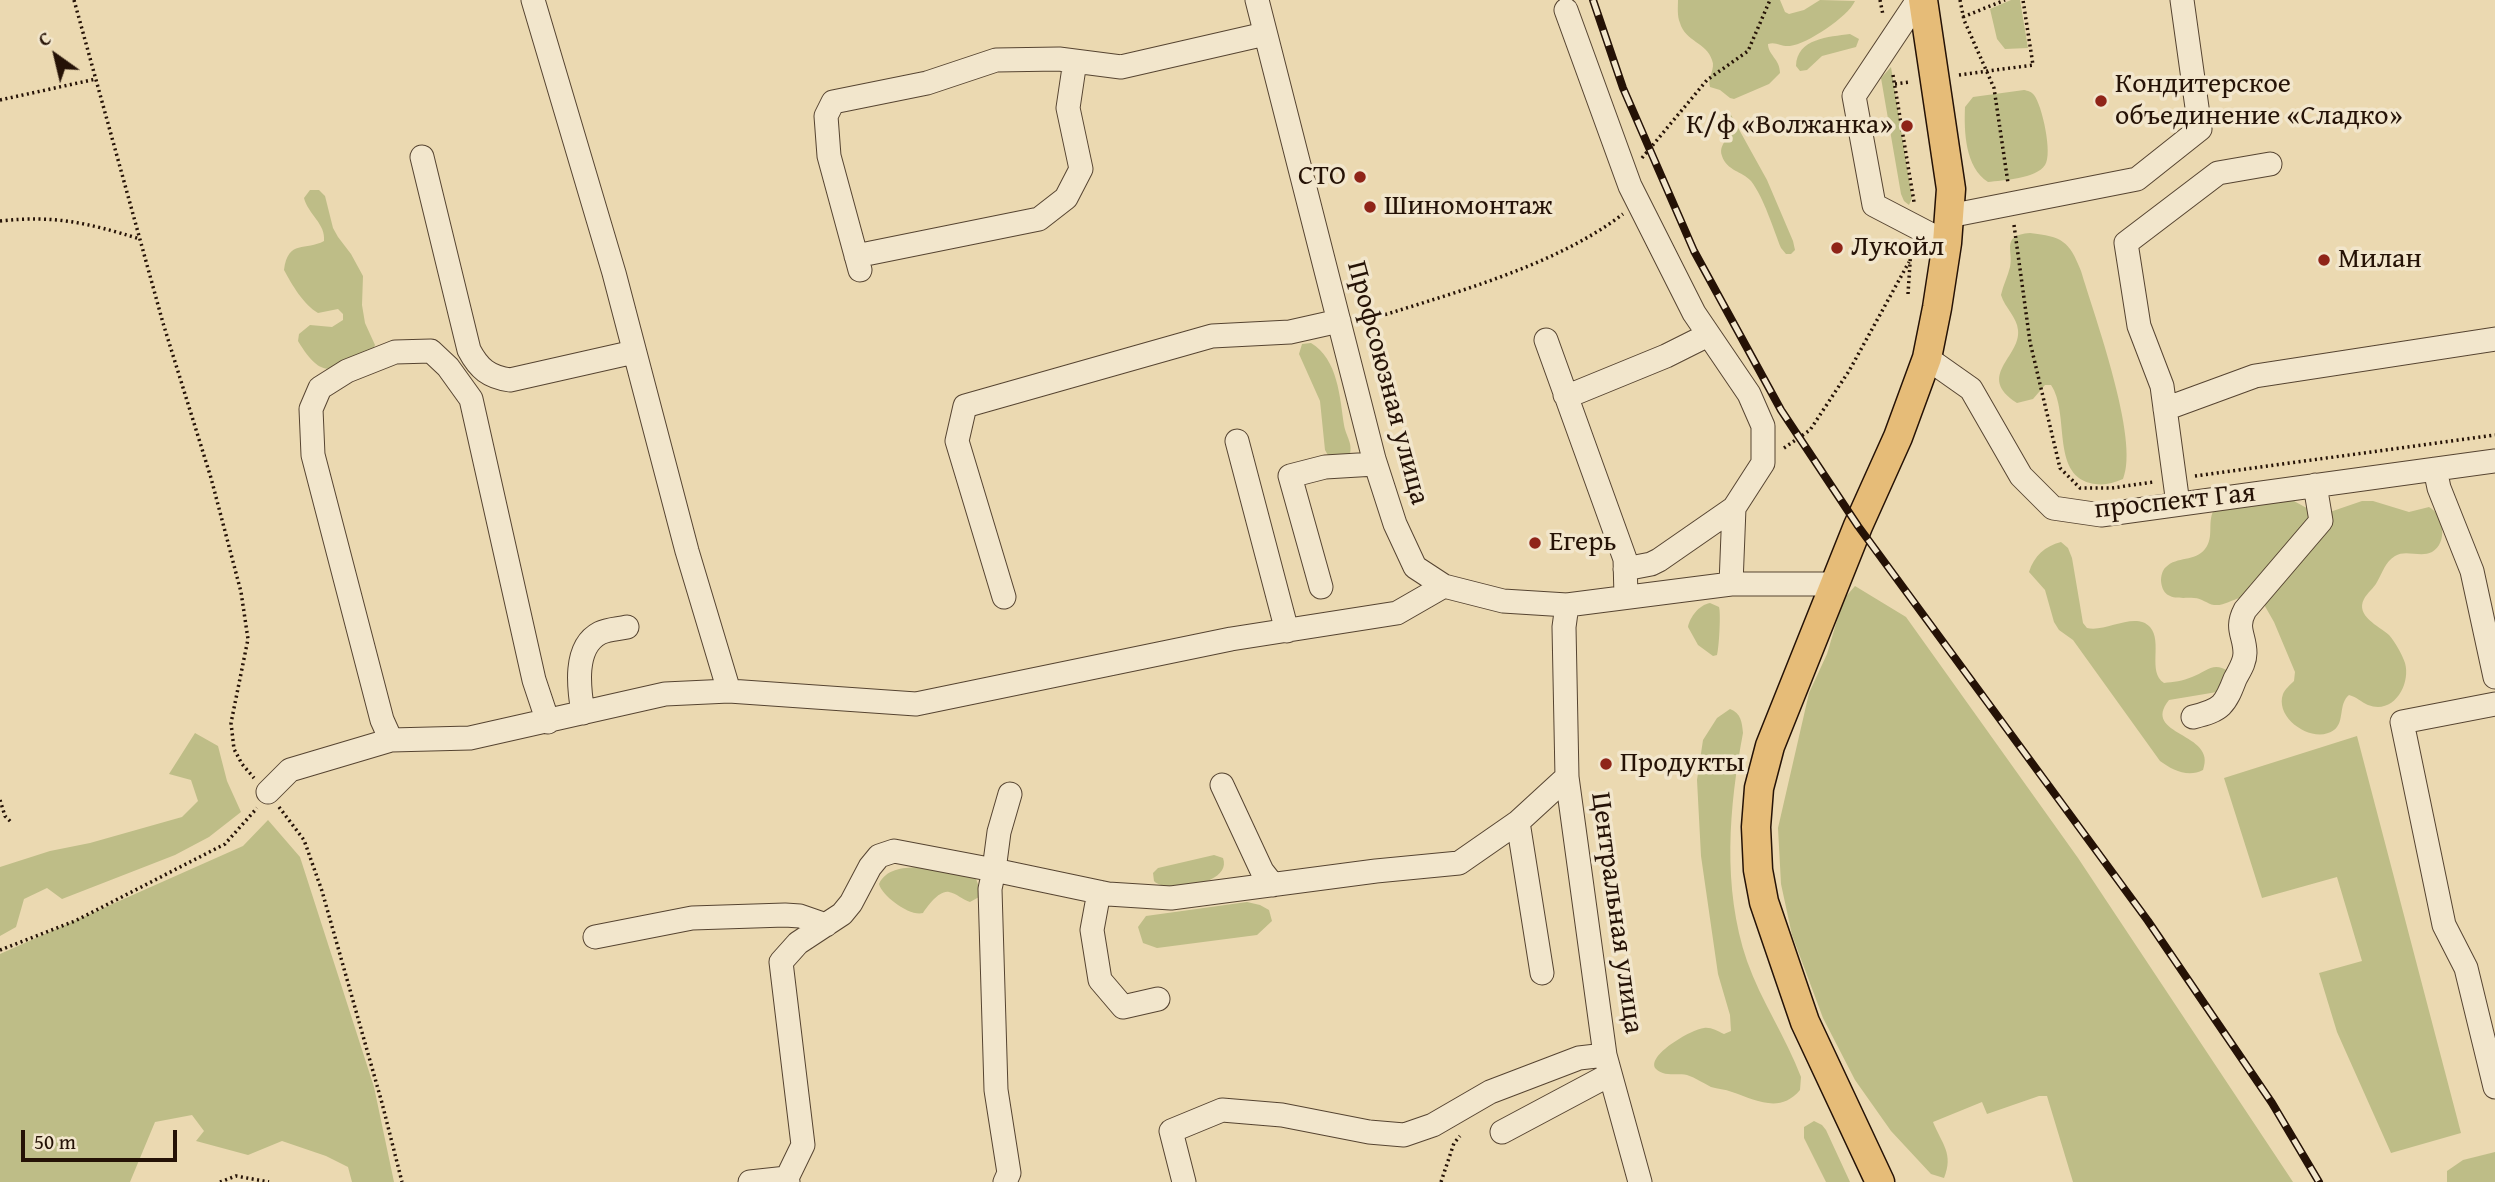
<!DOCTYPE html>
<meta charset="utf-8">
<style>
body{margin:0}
#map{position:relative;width:2495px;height:1182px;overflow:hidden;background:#ebd9b1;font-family:"Gentium Book Plus",serif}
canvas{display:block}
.north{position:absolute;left:21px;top:21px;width:70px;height:70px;-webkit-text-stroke:5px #f2e6cc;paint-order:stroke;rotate:326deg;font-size:19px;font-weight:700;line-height:28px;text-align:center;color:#251206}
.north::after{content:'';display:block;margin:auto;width:24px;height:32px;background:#251206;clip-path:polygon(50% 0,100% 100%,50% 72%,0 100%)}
.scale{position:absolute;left:21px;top:1130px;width:156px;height:32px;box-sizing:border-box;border:4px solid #251206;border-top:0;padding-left:9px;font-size:21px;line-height:24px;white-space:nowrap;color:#251206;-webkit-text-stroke:5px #f2e6cc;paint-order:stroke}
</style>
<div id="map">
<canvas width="2495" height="1182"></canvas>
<div class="north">С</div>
<div class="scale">50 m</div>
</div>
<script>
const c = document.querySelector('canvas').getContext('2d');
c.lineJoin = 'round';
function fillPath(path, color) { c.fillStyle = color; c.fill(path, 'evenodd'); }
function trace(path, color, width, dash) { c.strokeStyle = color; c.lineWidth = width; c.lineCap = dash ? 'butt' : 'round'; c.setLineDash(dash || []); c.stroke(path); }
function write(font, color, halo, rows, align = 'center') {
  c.font = font + ' "Gentium Book Plus",serif'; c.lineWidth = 7; c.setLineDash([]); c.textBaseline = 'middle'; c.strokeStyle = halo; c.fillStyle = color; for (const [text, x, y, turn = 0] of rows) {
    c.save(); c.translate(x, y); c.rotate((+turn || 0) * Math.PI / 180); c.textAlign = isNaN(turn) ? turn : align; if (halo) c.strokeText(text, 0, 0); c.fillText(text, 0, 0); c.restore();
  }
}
const green = new Path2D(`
 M 1678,0 L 1780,0 L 1785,12 L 1789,14 L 1804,10 L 1820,0 L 1855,1 C 1848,17 1807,44 1790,46 C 1781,47 1776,41 1768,44 C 1768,55 1780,59 1780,73 L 1769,84 L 1734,99 L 1730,98 L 1720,90 L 1710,87 C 1707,77 1716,69 1712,60 C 1707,43 1685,41 1680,23 C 1677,16 1678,7 1678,0 Z
 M 2011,0 L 2020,0 L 2028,48 L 2005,49 L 1997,39 L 1990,9 Z
 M 1850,34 L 1859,39 L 1856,47 L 1822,56 L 1807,70 L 1800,71 L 1796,66 C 1797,38 1829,37 1850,34 Z
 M 1891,67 L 1912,198 L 1909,205 L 1904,201 L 1901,194 L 1881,78 Z
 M 2024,90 C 2028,91 2031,91 2034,95 C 2042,105 2053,154 2045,165 C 2036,179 2003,180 1988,182 C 1965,167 1964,132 1965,107 L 1973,97 Z
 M 1725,110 L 1731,115 L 1767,180 L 1793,241 L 1795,250 L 1791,254 L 1786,254 L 1781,248 C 1773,228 1764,198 1751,181 C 1742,171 1727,171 1722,156 C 1719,148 1724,143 1728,136 L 1719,115 Z
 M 310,190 L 319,190 L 325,196 L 333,228 L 338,237 L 351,254 L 363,276 L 362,305 L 365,323 L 375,345 L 373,350 C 334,369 324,384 298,341 L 299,334 L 310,325 L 332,327 L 343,320 L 343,314 L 338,309 L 318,313 C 304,305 292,285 284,270 C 288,239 306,251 324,241 C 326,224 308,214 304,198 Z
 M 2030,233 C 2062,237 2069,240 2081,271 C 2094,315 2140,440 2123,479 C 2111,484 2102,486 2090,483 C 2051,473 2070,413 2051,385 L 2045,385 L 2033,399 L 2017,403 C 1975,376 2021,357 2018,330 C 2017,317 2005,308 2001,295 C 2003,285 2008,276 2010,267 C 2014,251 2000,235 2030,233 Z
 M 1311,343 C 1338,359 1340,398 1344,425 C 1346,437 1354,444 1349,457 L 1329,457 L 1325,450 L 1320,401 L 1299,354 L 1302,344 Z
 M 2276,499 L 2294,501 L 2312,511 L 2327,513 L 2362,501 L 2373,501 L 2409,512 L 2429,507 C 2444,515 2448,543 2432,552 C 2420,558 2406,549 2395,556 C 2385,562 2383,572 2377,582 C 2374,588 2367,593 2364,599 C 2355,616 2379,626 2389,635 C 2395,642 2402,654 2405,663 C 2411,684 2394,715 2368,705 C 2361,702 2357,697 2349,695 C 2338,704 2345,722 2334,730 C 2314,745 2274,719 2283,694 C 2285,689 2290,685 2294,681 L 2295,672 L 2274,622 L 2262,601 C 2256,600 2247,597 2240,598 C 2231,600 2224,606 2214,605 C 2207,604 2202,598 2194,598 C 2180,597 2163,602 2161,581 C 2161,577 2162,570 2166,567 C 2177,556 2195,562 2205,549 C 2215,537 2206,521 2215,508 Z
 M 2061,542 L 2068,548 L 2072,558 L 2083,623 L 2087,628 C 2105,633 2135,611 2150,627 C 2163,642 2147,672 2164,683 C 2173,682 2183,681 2192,677 C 2206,672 2213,661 2228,671 L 2217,692 L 2169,700 C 2140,736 2218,732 2203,770 C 2188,778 2172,770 2160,761 L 2073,640 L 2059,630 L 2054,622 L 2045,590 L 2029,572 C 2034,556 2045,546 2061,542 Z
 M 1855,586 L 1906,617 L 2078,858 L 2293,1182 L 2073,1182 L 2047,1096 L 2039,1096 L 1987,1114 L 1982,1102 L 1933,1122 C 1942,1144 1954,1154 1944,1178 L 1931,1174 L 1891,1131 L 1855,1080 L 1823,1018 L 1792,935 L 1781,884 L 1778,828 L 1809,693 L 1827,654 L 1843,600 Z
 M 1710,603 L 1719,607 C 1721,613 1719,649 1717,655 L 1713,656 L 1698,645 L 1688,627 C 1690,617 1699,605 1710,603 Z
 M 1730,709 C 1741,713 1742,722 1743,733 C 1729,807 1722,887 1747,961 C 1761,1001 1786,1037 1801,1077 L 1800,1090 C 1780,1114 1756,1100 1732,1092 C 1725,1089 1718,1089 1711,1087 C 1703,1083 1696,1078 1687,1075 C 1677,1073 1664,1077 1656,1069 C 1645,1056 1692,1029 1704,1028 C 1711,1027 1717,1031 1724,1034 L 1731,1031 L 1730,1015 L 1718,974 L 1701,856 L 1697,780 L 1703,740 L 1717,718 Z
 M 195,733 L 218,746 L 227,781 L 241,812 L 209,837 L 175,855 L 62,899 L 47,888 L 24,899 L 16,927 L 0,936 L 0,867 L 50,851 L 90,843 L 182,817 L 198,801 L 191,780 L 169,774 Z
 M 2357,736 L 2461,1133 L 2391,1153 L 2337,1032 L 2319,973 L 2362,961 L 2337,877 L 2262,898 L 2224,778 Z
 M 268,820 L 300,857 L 374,1087 L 394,1182 L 352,1182 L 348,1167 L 326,1156 L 282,1141 L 248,1155 L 196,1141 L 204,1131 L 192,1115 L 155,1122 L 130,1182 L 0,1182 L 0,954 L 243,846 Z
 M 1214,855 L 1223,858 C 1233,885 1165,894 1154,881 L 1153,873 L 1158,868 Z
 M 917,867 L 975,876 L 979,887 L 979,897 L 970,902 C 963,900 956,893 949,892 C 939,890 928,906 923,913 C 910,917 882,896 879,884 C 886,869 902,868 917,867 Z
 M 1247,902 L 1260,905 L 1269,910 L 1272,921 L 1257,935 L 1157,948 L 1143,943 L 1138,927 L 1146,916 Z
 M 1814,1121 L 1822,1125 L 1826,1130 L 1850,1182 L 1826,1182 L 1804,1138 L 1804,1127 Z
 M 2495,1152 L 2495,1182 L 2447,1182 L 2447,1171 L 2463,1160 Z`);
const path = new Path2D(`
 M 74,0 L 163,323 L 211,478 L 241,592 L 248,639 L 231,723 L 234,749 L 242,764 L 254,778
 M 1880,0 L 1883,15
 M 1960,0 L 1964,20 L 1994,88 L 2008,183
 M 1963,17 L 2005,0
 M 1893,75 L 1914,202
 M 1959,75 L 2033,65 L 2023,0
 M 1895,84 L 1910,82
 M 0,100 L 96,79
 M 1642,158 L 1707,80 L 1748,51 L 1770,0
 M 0,221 C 55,215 88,223 140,239
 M 2014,225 L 2030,342 L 2060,468 L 2080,488 L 2112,488 L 2153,482
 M 1908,294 L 1911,248
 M 1359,323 C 1444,295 1551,269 1623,214
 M 1784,448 L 1810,430 L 1849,371 L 1909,262
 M 2195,476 L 2495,435
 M 0,800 L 5,816 L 11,822
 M 279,807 L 304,840 L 322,891 L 382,1103 L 402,1182
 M 0,950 L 75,921 L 225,844 L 257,808
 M 220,1182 L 236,1176 L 269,1182
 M 1441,1182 L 1454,1143 L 1460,1136`);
const minor = new Path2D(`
 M 533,0 L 614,273 L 687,551 L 729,691
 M 1257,0 L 1374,459 L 1395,524 L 1415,567 L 1444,586 L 1503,601 L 1567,605 L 1731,584 L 1834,584
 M 1918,0 L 1854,96 L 1874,205 L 1947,243
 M 1566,10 L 1630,186 L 1694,313 L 1749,394 L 1763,426 L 1763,463 L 1734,508 L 1731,584
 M 422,157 L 469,350 C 479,369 489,377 510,380 L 634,352
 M 1949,216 L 2137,179 L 2200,129 L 2182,0
 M 856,256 L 1039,219 L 1066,198 L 1081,169 L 1068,108 L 1075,61
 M 860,270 L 829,156 L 826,116 L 833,102 L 927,83 L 996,60 L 1059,59 L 1121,67 L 1265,34
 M 1546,340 L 1625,559 L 1626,597
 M 1927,358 L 1971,389 L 2021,476 L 2053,508 L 2101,515 L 2495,461
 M 1565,395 L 1578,392 L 1666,356 L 1708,335
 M 2165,409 L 2255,376 L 2495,339
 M 1237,441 L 1287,631
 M 2435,469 L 2439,488 L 2472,571 L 2495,677
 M 2178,504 L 2162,386 L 2139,326 L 2126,243 L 2218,173 L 2270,164
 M 1625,569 L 1651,564 L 1659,560 L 1734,508
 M 1321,587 L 1290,476 L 1325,467 L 1375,464
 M 1004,597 L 957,441 L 965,406 L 1212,336 L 1290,332 L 1339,321
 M 1567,605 L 1564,627 L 1567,777 L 1605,1055 L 1640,1182
 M 2495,704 L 2402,722 L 2444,925 L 2466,968 L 2495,1087
 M 583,713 C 579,689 573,647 600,633 C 608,629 618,629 627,627
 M 2193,717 C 2222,710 2225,705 2235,679 C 2239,671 2245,663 2245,653 C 2245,635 2235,629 2245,610 L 2321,521 L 2315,485
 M 391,740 L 382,720 L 313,455 L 311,409 L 320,388 L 347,371 L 395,352 L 431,351 L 448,367 L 471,399 L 534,680 L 548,722
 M 1222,785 L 1262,871 L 1273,885
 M 268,792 L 290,770 L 391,740 L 470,738 L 665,694 L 729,691 L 916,704 L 1231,639 L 1397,613 L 1444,586
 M 1518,822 L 1542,973
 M 1099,892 L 1092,930 L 1100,980 L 1123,1007 L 1158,999
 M 595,937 L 692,918 L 785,915 L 800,916 L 826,925
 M 1502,1132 L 1609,1075
 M 750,1182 L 787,1178
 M 788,1182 L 787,1178 L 803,1145 L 781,962 L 798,943 L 842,914 L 851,903 L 870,867 L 879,856 L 894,851 L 994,870 L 999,832 L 1010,794
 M 1005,1182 L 1009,1173 L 996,1090 L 990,889 L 994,870 L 1108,894 L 1171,898 L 1376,871 L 1459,863 L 1518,822 L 1567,777
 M 1184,1182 L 1171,1131 L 1222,1110 L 1282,1115 L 1369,1132 L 1404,1135 L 1433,1125 L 1490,1092 L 1579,1058 L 1605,1055`);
const major = new Path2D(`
 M 1880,1182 L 1805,1022 L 1764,902 L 1758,870 L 1756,827 L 1759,788 L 1770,746 L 1858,526 L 1898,437 L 1927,358 L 1937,308 L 1947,243 L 1951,189 L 1923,0`);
const rail = new Path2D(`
 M 1593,0 L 1623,88 L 1694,251 L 1781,410 L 1858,526 L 2148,921 L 2272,1103 L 2319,1182`);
const markers = [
 [2101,101,7,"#8f2418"],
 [1907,126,7,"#8f2418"],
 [1360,177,7,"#8f2418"],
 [1370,207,7,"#8f2418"],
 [1837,248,7,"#8f2418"],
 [2324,260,7,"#8f2418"],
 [1535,543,7,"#8f2418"],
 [1606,764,7,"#8f2418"]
];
const poiNames = [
 ["Кондитерское",2115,85],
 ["объединение «Сладко»",2115,117],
 ["К/ф «Волжанка»",1893,126,"right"],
 ["СТО",1346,177,"right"],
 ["Шиномонтаж",1384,207],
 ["Лукойл",1851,248],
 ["Милан",2338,260],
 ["Егерь",1549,543],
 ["Продукты",1620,764]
];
const streetNames = [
 ["Профсоюзная улица",1387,383,75],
 ["проспект Гая",2175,502,-6],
 ["Центральная улица",1616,913,82]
];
fillPath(green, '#bebd87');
trace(minor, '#564431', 25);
trace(major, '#251206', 31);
trace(path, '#251206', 3.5, [2, 3.5]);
trace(minor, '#f2e6cc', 23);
trace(major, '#e6bc78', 28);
trace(rail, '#251206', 8);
trace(rail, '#f2e6cc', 5, [16]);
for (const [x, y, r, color] of markers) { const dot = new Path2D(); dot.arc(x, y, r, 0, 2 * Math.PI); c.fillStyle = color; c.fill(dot); trace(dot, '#f2e6cc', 2.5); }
write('28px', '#251206', '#f2e6cc', poiNames, 'left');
write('28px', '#251206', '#f2e6cc', streetNames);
</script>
